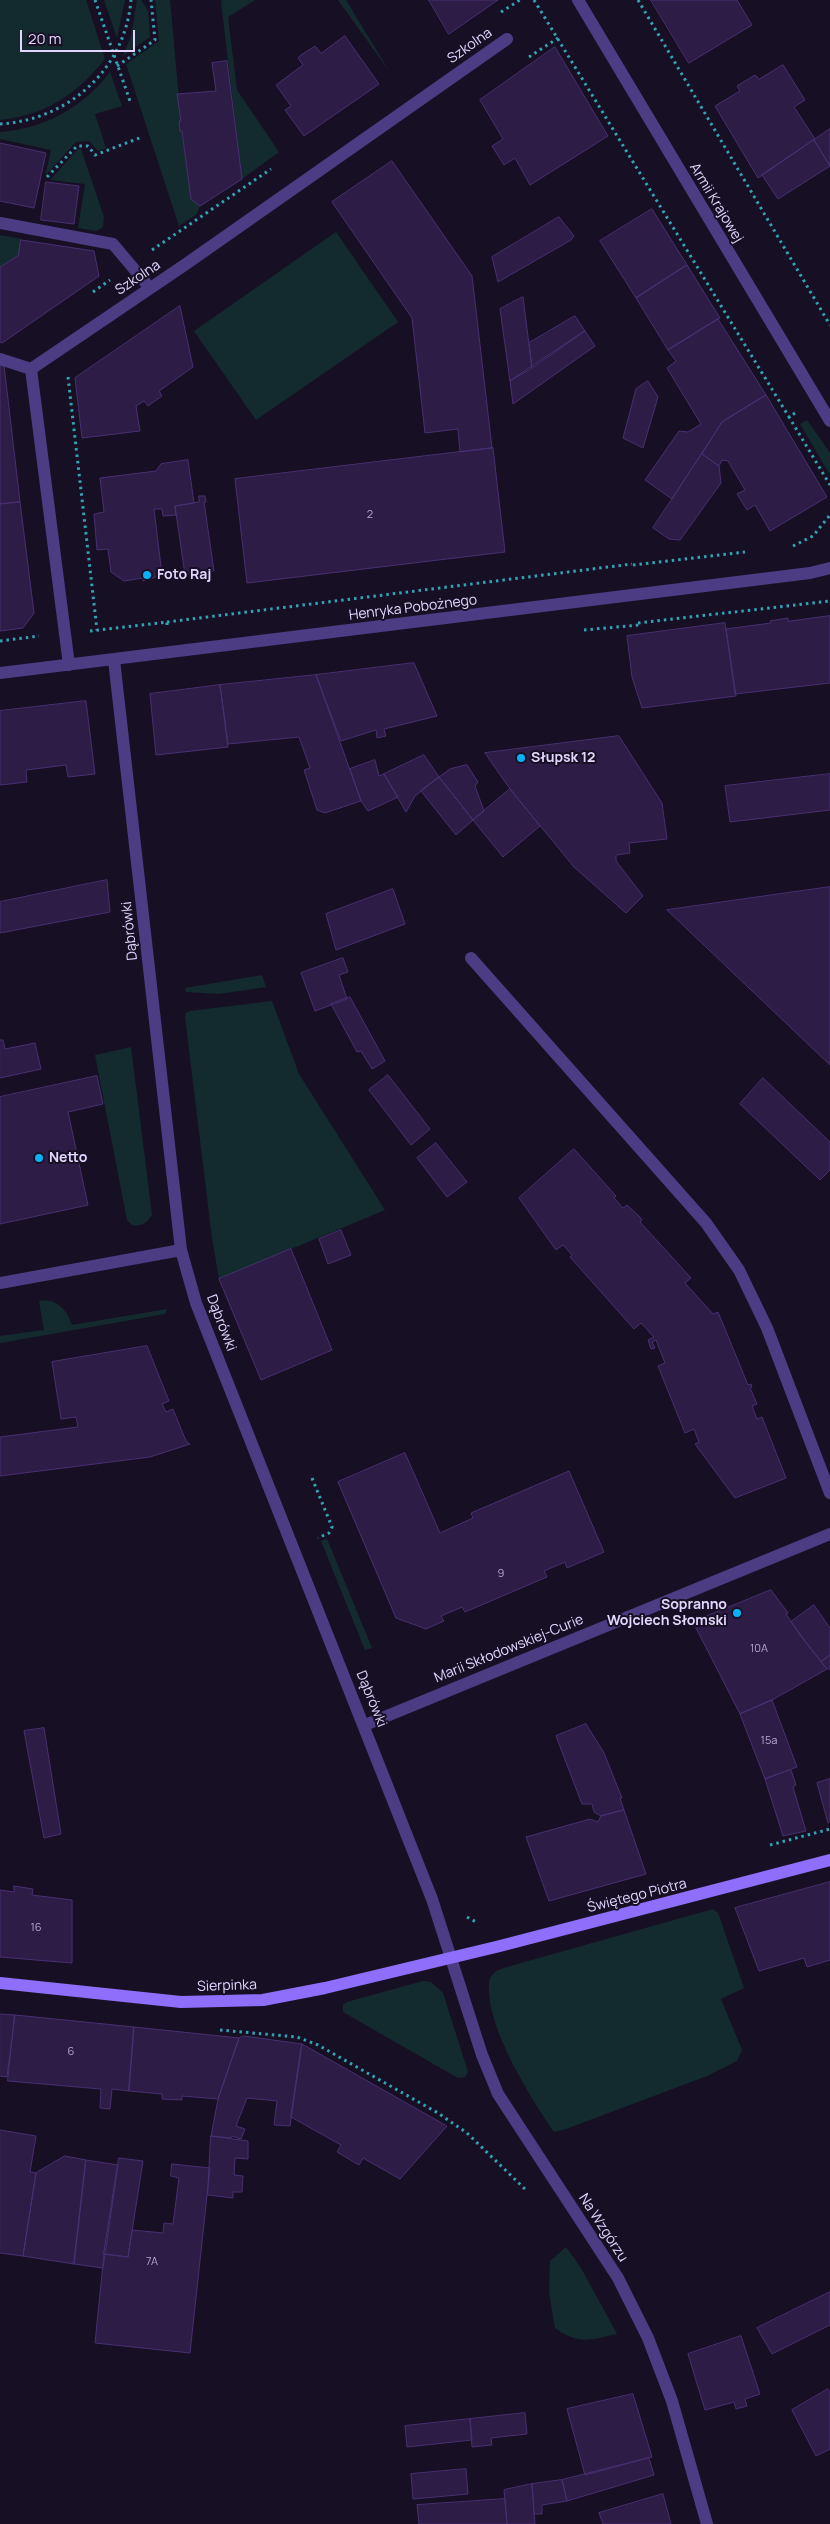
<!DOCTYPE html>
<meta charset="utf-8">
<style>
body{margin:0}
#map{position:relative;width:830px;height:2524px;overflow:hidden;background:#171025;font-family:Manrope,sans-serif}
canvas{display:block}
.scale{position:absolute;left:20px;top:30px;width:115px;height:22px;box-sizing:border-box;border:2px solid #e2d5fe;border-top:0;padding-left:6px;font-size:15px;line-height:18px;white-space:nowrap;color:#e2d5fe;-webkit-text-stroke:4px #171025;paint-order:stroke}
</style>
<div id="map">
<canvas width="830" height="2524"></canvas>
<div class="scale">20 m</div>
</div>
<script>
const c = document.querySelector('canvas').getContext('2d');
c.lineJoin = 'round';
function fillPath(path, color) { c.fillStyle = color; c.fill(path, 'evenodd'); }
function trace(path, color, width, dash) { c.strokeStyle = color; c.lineWidth = width; c.lineCap = dash ? 'butt' : 'round'; c.setLineDash(dash || []); c.stroke(path); }
function write(font, color, halo, rows, align = 'center') {
  c.font = font + ' Manrope,sans-serif'; c.lineWidth = 4; c.setLineDash([]); c.textBaseline = 'middle'; c.strokeStyle = halo; c.fillStyle = color; for (const [text, x, y, turn = 0] of rows) {
    c.save(); c.translate(x, y); c.rotate((+turn || 0) * Math.PI / 180); c.textAlign = isNaN(turn) ? turn : align; if (halo) c.strokeText(text, 0, 0); c.fillText(text, 0, 0); c.restore();
  }
}
const green = new Path2D(`
 M 0,0 L 86,0 L 105,59 C 75,95 49,114 0,120 Z
 M 104,0 L 125,0 L 117,38 Z
 M 137,0 L 141,0 L 148,11 L 150,37 L 123,56 L 131,36 Z
 M 155,0 L 170,0 L 181,121 L 180,131 L 182,131 L 191,199 L 200,206 L 197,214 L 179,226 L 126,64 L 159,41 Z
 M 223,0 L 255,0 L 228,17 L 237,90 L 279,152 L 242,179 L 221,1 Z
 M 338,0 L 346,0 L 389,71 Z
 M 110,72 L 122,106 L 95,114 L 106,148 L 98,151 L 89,141 L 76,142 L 45,176 L 51,150 L 0,139 L 0,132 C 44,129 84,107 110,72 Z
 M 78,149 L 81,149 L 104,217 L 103,227 L 97,231 L 78,228 L 85,184 L 50,180 Z
 M 336,232 L 398,322 L 256,420 L 194,331 Z
 M 0,235 L 22,239 L 18,256 L 0,267 Z
 M 807,420 L 830,453 L 830,475 L 800,424 Z
 M 262,975 L 266,987 L 219,994 L 186,992 L 185,988 Z
 M 272,1001 L 299,1074 L 385,1210 L 219,1279 L 212,1238 L 185,1017 L 186,1013 L 190,1011 Z
 M 131,1047 L 152,1215 C 147,1223 141,1227 132,1225 L 127,1220 L 95,1055 Z
 M 39,1301 C 57,1298 67,1310 72,1325 L 167,1309 L 165,1314 L 0,1343 L 0,1336 L 44,1330 Z
 M 327,1539 L 372,1648 L 365,1650 L 321,1541 Z
 M 713,1909 L 718,1913 L 744,1988 L 721,1999 L 742,2050 L 737,2061 L 707,2076 L 566,2129 L 554,2132 C 531,2098 481,2020 490,1978 L 496,1971 L 507,1967 Z
 M 423,1981 L 431,1982 L 443,1993 L 468,2072 L 465,2077 L 458,2078 L 343,2012 L 343,2005 L 347,2002 Z
 M 566,2247 L 581,2268 L 617,2334 C 591,2340 578,2345 555,2328 L 549,2292 L 550,2261 Z`);
const building = new Path2D(`
 M 429,0 L 498,0 L 449,34 Z
 M 651,0 L 737,0 L 752,25 L 689,63 Z
 M 345,36 L 379,84 L 304,136 L 285,110 L 291,106 L 276,85 L 303,65 L 298,58 L 301,55 L 315,46 L 321,53 Z
 M 555,47 L 608,136 L 530,185 L 515,158 L 504,165 L 492,146 L 503,139 L 480,100 Z
 M 227,61 L 242,179 L 200,206 L 191,199 L 182,131 L 180,131 L 179,121 L 181,121 L 177,94 L 216,91 L 212,63 Z
 M 783,65 L 805,100 L 794,107 L 815,139 L 758,178 L 715,106 L 740,91 L 737,86 L 755,75 L 759,79 Z
 M 830,129 L 830,166 L 814,140 Z
 M 814,140 L 830,166 L 778,199 L 762,175 Z
 M 0,143 L 46,153 L 34,208 L 0,201 Z
 M 392,161 L 472,276 L 492,448 L 460,452 L 458,429 L 425,433 L 412,318 L 332,202 Z
 M 46,182 L 79,186 L 74,224 L 41,220 Z
 M 652,209 L 687,265 L 636,298 L 600,241 Z
 M 559,217 L 574,236 L 571,240 L 498,282 L 492,257 Z
 M 21,240 L 94,251 L 99,276 L 2,343 L 0,342 L 0,267 L 18,256 Z
 M 687,265 L 720,318 L 668,350 L 636,298 Z
 M 523,297 L 532,368 L 510,381 L 500,309 Z
 M 180,306 L 193,367 L 159,391 L 162,396 L 148,406 L 144,401 L 136,406 L 140,431 L 82,438 L 75,378 Z
 M 575,316 L 585,331 L 532,368 L 529,343 Z
 M 718,319 L 766,395 L 722,422 L 672,499 L 645,480 L 679,431 L 688,432 L 701,424 L 667,368 L 676,361 L 668,350 Z
 M 585,331 L 595,346 L 513,404 L 510,381 Z
 M 4,365 L 20,502 L 0,504 L 0,366 Z
 M 648,381 L 658,397 L 643,448 L 623,438 L 636,389 Z
 M 766,395 L 827,497 L 770,531 L 755,505 L 747,510 L 737,494 L 745,490 L 728,461 L 722,460 L 719,466 L 702,454 L 722,422 Z
 M 493,448 L 505,552 L 247,583 L 235,479 Z
 M 702,454 L 719,466 L 721,483 L 680,540 L 669,539 L 653,528 Z
 M 188,460 L 194,503 L 175,506 L 176,515 L 163,516 L 162,509 L 154,509 L 162,575 L 143,581 L 143,578 L 124,581 L 111,572 L 108,549 L 97,550 L 94,514 L 104,512 L 100,478 L 156,471 L 161,464 Z
 M 199,496 L 205,496 L 206,502 L 204,502 L 214,571 L 185,575 L 175,506 L 199,502 Z
 M 20,502 L 34,613 L 23,628 L 0,631 L 0,504 Z
 M 830,616 L 830,683 L 735,694 L 726,629 L 771,623 L 770,621 L 788,618 L 788,621 Z
 M 725,623 L 736,696 L 642,708 L 632,677 L 627,636 Z
 M 414,663 L 437,716 L 384,729 L 386,736 L 377,738 L 376,730 L 341,741 L 316,675 Z
 M 316,675 L 361,801 L 325,813 L 317,810 L 304,770 L 310,768 L 299,737 L 228,744 L 220,685 Z
 M 220,685 L 228,747 L 156,755 L 150,694 Z
 M 86,701 L 95,774 L 68,777 L 66,765 L 26,770 L 27,782 L 0,785 L 0,711 Z
 M 619,736 L 662,803 L 667,839 L 629,843 L 630,853 L 616,855 L 616,861 L 643,896 L 626,913 L 574,867 L 510,789 L 485,753 Z
 M 424,755 L 439,777 L 415,796 L 406,812 L 384,774 Z
 M 375,760 L 379,776 L 384,774 L 398,797 L 368,811 L 361,801 L 350,769 Z
 M 467,765 L 478,782 L 475,786 L 484,811 L 473,820 L 439,777 L 450,769 Z
 M 830,774 L 830,810 L 730,822 L 725,786 Z
 M 439,777 L 473,820 L 456,835 L 421,791 Z
 M 510,789 L 540,826 L 503,857 L 473,820 Z
 M 107,880 L 110,912 L 0,933 L 0,902 Z
 M 830,887 L 830,1065 L 667,910 Z
 M 393,889 L 405,924 L 336,950 L 326,914 Z
 M 343,958 L 348,972 L 339,975 L 347,999 L 315,1011 L 301,973 Z
 M 350,997 L 385,1061 L 372,1069 L 361,1051 L 357,1052 L 331,1004 Z
 M 0,1040 L 3,1040 L 5,1049 L 35,1043 L 41,1069 L 0,1078 Z
 M 388,1075 L 430,1129 L 411,1145 L 369,1090 Z
 M 97,1076 L 103,1104 L 68,1112 L 88,1205 L 0,1224 L 0,1097 Z
 M 763,1078 L 830,1142 L 830,1170 L 820,1180 L 740,1104 Z
 M 436,1143 L 467,1182 L 447,1197 L 417,1158 Z
 M 574,1149 L 616,1196 L 614,1198 L 623,1208 L 627,1205 L 640,1217 L 642,1220 L 640,1222 L 691,1278 L 685,1283 L 713,1314 L 718,1312 L 748,1385 L 751,1384 L 752,1387 L 750,1388 L 757,1404 L 752,1406 L 757,1419 L 762,1417 L 786,1478 L 735,1498 L 695,1444 L 699,1442 L 694,1429 L 685,1433 L 658,1366 L 665,1363 L 656,1340 L 652,1342 L 655,1348 L 651,1349 L 648,1340 L 654,1337 L 641,1323 L 634,1329 L 570,1257 L 572,1255 L 563,1245 L 556,1250 L 519,1198 Z
 M 341,1230 L 351,1255 L 328,1264 L 319,1239 Z
 M 291,1249 L 332,1350 L 261,1380 L 219,1279 Z
 M 147,1346 L 169,1401 L 162,1404 L 166,1412 L 173,1409 L 186,1441 L 190,1444 L 150,1457 L 0,1476 L 0,1437 L 78,1427 L 76,1417 L 61,1419 L 52,1362 Z
 M 405,1453 L 440,1533 L 473,1518 L 471,1513 L 569,1471 L 604,1552 L 567,1568 L 565,1562 L 544,1571 L 547,1577 L 465,1612 L 462,1607 L 441,1616 L 444,1621 L 426,1629 L 396,1618 L 338,1482 Z
 M 771,1590 L 788,1613 L 786,1614 L 800,1635 L 827,1669 L 772,1700 L 740,1714 L 693,1622 Z
 M 814,1605 L 830,1628 L 830,1655 L 821,1662 L 791,1622 Z
 M 830,1655 L 830,1669 L 827,1669 L 821,1662 Z
 M 772,1700 L 797,1767 L 765,1779 L 740,1714 Z
 M 586,1724 L 604,1753 L 622,1798 L 620,1798 L 624,1810 L 601,1816 L 594,1812 L 592,1804 L 582,1804 L 556,1736 Z
 M 44,1728 L 61,1834 L 44,1838 L 24,1731 Z
 M 791,1770 L 796,1785 L 793,1787 L 806,1831 L 783,1836 L 765,1779 Z
 M 830,1779 L 830,1822 L 828,1823 L 817,1783 Z
 M 624,1810 L 646,1874 L 549,1901 L 526,1837 L 590,1819 L 598,1822 L 601,1816 Z
 M 830,1882 L 830,1960 L 807,1967 L 804,1958 L 759,1971 L 735,1908 Z
 M 14,1886 L 33,1889 L 32,1895 L 72,1900 L 72,1963 L 0,1957 L 0,1890 L 14,1892 Z
 M 0,2014 L 15,2015 L 7,2077 L 0,2076 Z
 M 15,2015 L 134,2027 L 129,2091 L 112,2089 L 110,2109 L 100,2108 L 101,2089 L 8,2081 Z
 M 134,2027 L 239,2038 L 218,2099 L 182,2096 L 182,2100 L 162,2099 L 162,2094 L 129,2091 Z
 M 244,2036 L 302,2044 L 290,2126 L 274,2125 L 277,2101 L 247,2098 L 236,2126 L 245,2129 L 241,2139 L 232,2136 L 231,2138 L 211,2136 L 218,2099 L 239,2038 Z
 M 302,2044 L 447,2126 L 400,2179 L 363,2158 L 359,2165 L 337,2152 L 341,2145 L 291,2117 Z
 M 0,2130 L 36,2136 L 30,2172 L 36,2173 L 23,2256 L 0,2253 Z
 M 211,2136 L 248,2141 L 248,2159 L 235,2158 L 234,2175 L 243,2176 L 242,2192 L 233,2192 L 233,2198 L 208,2195 Z
 M 65,2156 L 86,2160 L 74,2264 L 23,2256 L 36,2173 Z
 M 119,2158 L 143,2161 L 128,2257 L 104,2254 Z
 M 86,2160 L 118,2165 L 103,2268 L 74,2264 Z
 M 172,2164 L 210,2168 L 190,2353 L 95,2343 L 104,2254 L 128,2257 L 132,2230 L 163,2233 L 164,2223 L 173,2224 L 179,2178 L 171,2176 Z
 M 830,2292 L 830,2325 L 772,2354 L 757,2328 Z
 M 741,2336 L 760,2394 L 745,2399 L 747,2406 L 736,2409 L 734,2402 L 705,2410 L 688,2354 Z
 M 828,2389 L 830,2392 L 830,2449 L 816,2456 L 792,2410 Z
 M 633,2394 L 652,2457 L 585,2475 L 567,2409 Z
 M 525,2413 L 527,2434 L 491,2438 L 492,2445 L 472,2447 L 470,2419 Z
 M 470,2419 L 472,2440 L 407,2447 L 405,2426 Z
 M 649,2458 L 654,2475 L 567,2501 L 562,2480 Z
 M 466,2469 L 468,2494 L 413,2499 L 411,2474 Z
 M 562,2480 L 567,2501 L 542,2505 L 542,2514 L 534,2514 L 532,2484 Z
 M 532,2484 L 535,2524 L 507,2524 L 504,2490 Z
 M 663,2494 L 671,2524 L 603,2524 L 599,2513 Z
 M 505,2499 L 507,2524 L 419,2524 L 417,2505 Z`);
const path = new Path2D(`
 M 95,0 L 131,104
 M 534,0 L 789,417
 M 638,0 L 830,325
 M 501,12 L 520,0
 M 529,57 L 558,38
 M 117,66 L 155,40 L 151,0
 M 0,124 C 68,120 125,70 131,0
 M 47,177 L 77,146 L 88,146 L 95,155 L 142,137
 M 152,250 L 271,169
 M 93,292 L 110,280
 M 68,377 L 97,630
 M 795,413 L 789,417 L 830,485
 M 793,546 L 813,536 L 830,515
 M 633,565 L 745,552
 M 167,622 L 632,564
 M 638,623 L 830,601
 M 584,630 L 639,625
 M 90,631 L 167,622 L 167,625
 M 0,641 L 39,636
 M 312,1478 L 332,1527 L 329,1533 L 318,1538
 M 770,1845 L 830,1829
 M 467,1917 L 478,1923
 M 220,2030 L 297,2037 L 318,2045 L 438,2113 L 467,2133 L 527,2191`);
const service = new Path2D(`
 M 0,223 L 113,244 L 150,288
 M 0,359 L 31,369
 M 471,958 L 706,1223 L 739,1270 L 767,1328 L 830,1493
 M 0,1283 L 181,1250`);
const minor = new Path2D(`
 M 114,660 L 181,1250 L 196,1303 L 432,1899 L 482,2055 L 498,2094 L 618,2278 L 648,2338 L 672,2401 L 707,2524
 M 69,665 L 31,369 L 186,264 L 507,39
 M 0,673 L 810,573 L 830,568
 M 365,1725 L 830,1534`);
const tertiary = new Path2D(`
 M 578,0 L 830,421`);
const secondary = new Path2D(`
 M 0,1983 L 181,2002 L 263,2000 L 325,1988 L 500,1946 L 830,1860`);
const markers = [
 [147,575,5,"#07b1f8"],
 [521,758,5,"#07b1f8"],
 [39,1158,5,"#07b1f8"],
 [737,1613,5,"#07b1f8"]
];
const numberNames = [
 ["2",370,515],
 ["9",501,1574],
 ["10A",759,1649],
 ["15a",769,1741],
 ["16",36,1928],
 ["6",71,2052],
 ["7A",152,2262]
];
const streetNames = [
 ["Szkolna",470,46,-35],
 ["Armii Krajowej",716,203,59],
 ["Szkolna",138,278,-34],
 ["Henryka Pobożnego",413,608,-7],
 ["Dąbrówki",130,931,-96],
 ["Dąbrówki",221,1323,69],
 ["Marii Skłodowskiej-Curie",509,1649,-22],
 ["Dąbrówki",371,1699,68],
 ["Świętego Piotra",637,1896,-14],
 ["Sierpinka",227,1986,-2],
 ["Na Wzgórzu",603,2228,57]
];
const poiNames = [
 ["Foto Raj",157,575],
 ["Słupsk 12",531,758],
 ["Netto",49,1158],
 ["Sopranno",727,1605,"right"],
 ["Wojciech Słomski",727,1621,"right"]
];
fillPath(green, '#132b2f');
fillPath(building, '#2d1c46');
trace(building, '#492f71', 1);
trace(path, '#33a3b4', 3, [2.5, 4]);
trace(service, '#4c3c83', 12);
trace(minor, '#4c3c83', 12);
trace(tertiary, '#4c3c83', 12);
trace(secondary, '#8d6ffb', 12);
for (const [x, y, r, color] of markers) { const dot = new Path2D(); dot.arc(x, y, r, 0, 2 * Math.PI); c.fillStyle = color; c.fill(dot); trace(dot, '#171025', 2); }
write('11px', '#b5a7d0', null, numberNames);
write('14px', '#e2d5fe', '#171025', streetNames);
write('bold 14px', '#e2d5fe', '#171025', poiNames, 'left');
</script>
